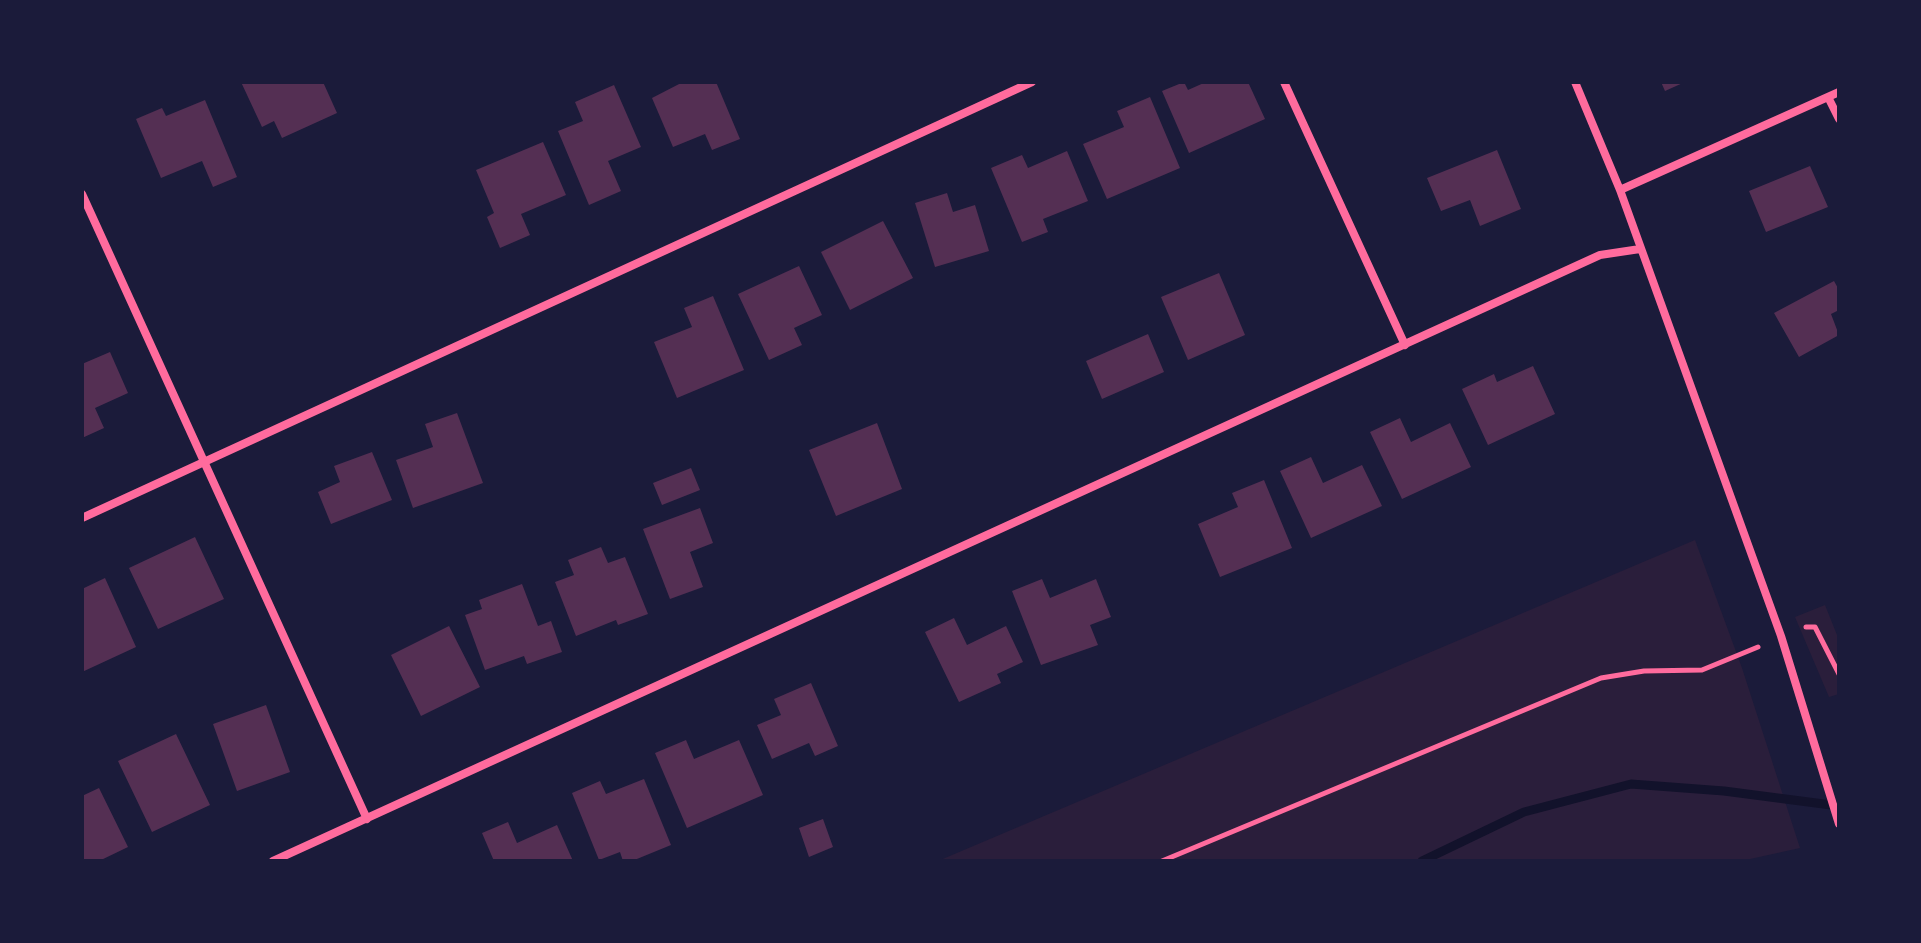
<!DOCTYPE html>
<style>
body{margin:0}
#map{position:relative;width:1921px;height:943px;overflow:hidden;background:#1b1b3a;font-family:"Nunito Sans",sans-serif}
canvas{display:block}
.frame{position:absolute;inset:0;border:84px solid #1b1b3a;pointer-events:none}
</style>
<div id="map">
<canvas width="1921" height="943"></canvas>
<div class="frame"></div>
</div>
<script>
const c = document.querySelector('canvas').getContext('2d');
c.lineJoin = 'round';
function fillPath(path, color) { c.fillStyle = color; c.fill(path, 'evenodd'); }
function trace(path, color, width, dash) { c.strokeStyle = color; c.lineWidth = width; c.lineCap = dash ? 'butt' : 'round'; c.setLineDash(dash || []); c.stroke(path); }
const green = new Path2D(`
 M 1695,540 L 1742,668 L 1800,848 L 1741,861 L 938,861 Z
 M 1825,605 L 1839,640 L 1839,694 L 1829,697 L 1795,617 Z`);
const stream = new Path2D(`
 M 1422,861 L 1524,812 L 1631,784 L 1724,791 L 1839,806`);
const building = new Path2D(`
 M 241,82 L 323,82 L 337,113 L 282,138 L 274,121 L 262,127 Z
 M 683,82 L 716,82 L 740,139 L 712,150 L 705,134 L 673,147 L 652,98 Z
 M 1184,82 L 1188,90 L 1206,82 L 1248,82 L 1265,119 L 1189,153 L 1162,91 Z
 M 1661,82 L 1685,82 L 1665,91 Z
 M 614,85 L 641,147 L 608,161 L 621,191 L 589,205 L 558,131 L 583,121 L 575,102 Z
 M 1150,97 L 1180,168 L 1107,199 L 1083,144 L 1124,127 L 1117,111 Z
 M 205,100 L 237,177 L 213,187 L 202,161 L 161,178 L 136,119 L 162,108 L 166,116 Z
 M 543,142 L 566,195 L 521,214 L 530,235 L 500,248 L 487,217 L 494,213 L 476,170 Z
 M 1497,150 L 1521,209 L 1480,226 L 1470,200 L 1441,211 L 1427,178 Z
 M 1067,151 L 1088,201 L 1043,219 L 1048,232 L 1022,242 L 991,168 L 1022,155 L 1028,168 Z
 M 1810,166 L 1828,207 L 1766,232 L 1749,191 Z
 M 947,193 L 953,212 L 975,205 L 989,251 L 935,267 L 915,203 Z
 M 883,221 L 913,278 L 850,310 L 821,252 Z
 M 799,266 L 822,315 L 794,328 L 802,345 L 769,360 L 738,294 Z
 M 1219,273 L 1245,335 L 1188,360 L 1161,297 Z
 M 1834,281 L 1839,290 L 1839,310 L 1831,314 L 1839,335 L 1799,357 L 1774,313 Z
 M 713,296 L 744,370 L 677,398 L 654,342 L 692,327 L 684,308 Z
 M 1148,334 L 1164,372 L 1102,399 L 1086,361 Z
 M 110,352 L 128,393 L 95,408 L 104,428 L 82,438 L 82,364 Z
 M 1533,366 L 1555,414 L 1488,445 L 1462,389 L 1494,374 L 1497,382 Z
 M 457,413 L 483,483 L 413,508 L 396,460 L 433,447 L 425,424 Z
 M 1400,418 L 1411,442 L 1450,423 L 1471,467 L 1402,499 L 1370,432 Z
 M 877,423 L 902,489 L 836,516 L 809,450 Z
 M 372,452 L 392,500 L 331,524 L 318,492 L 340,482 L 334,466 Z
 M 1311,457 L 1323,483 L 1362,465 L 1382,506 L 1311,538 L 1280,471 Z
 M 691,468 L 700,490 L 662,505 L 653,483 Z
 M 1264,480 L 1292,548 L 1220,577 L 1198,524 L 1238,507 L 1232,493 Z
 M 700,508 L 713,543 L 690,552 L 703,587 L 670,599 L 643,529 Z
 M 195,537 L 224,599 L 158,629 L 129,568 Z
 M 601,547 L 608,563 L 625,557 L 648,614 L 618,625 L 616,620 L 576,636 L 555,582 L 574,575 L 568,560 Z
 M 105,578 L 136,647 L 82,672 L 82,589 Z
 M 1042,579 L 1050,598 L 1096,579 L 1111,617 L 1090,625 L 1098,645 L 1041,665 L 1012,591 Z
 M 522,584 L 538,626 L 551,621 L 562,652 L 527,664 L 524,656 L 485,670 L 465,615 L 482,609 L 479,600 Z
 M 954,618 L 967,645 L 1006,626 L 1023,662 L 997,674 L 1001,683 L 959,702 L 925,632 Z
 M 449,626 L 480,687 L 421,716 L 391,655 Z
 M 811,683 L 838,746 L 815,756 L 809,743 L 772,759 L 757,725 L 781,715 L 774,699 Z
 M 266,705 L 290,772 L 237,791 L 213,724 Z
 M 176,734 L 210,805 L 152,832 L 118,761 Z
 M 686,740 L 694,759 L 739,740 L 763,795 L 687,828 L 655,753 Z
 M 644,779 L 671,845 L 632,861 L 623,861 L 620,852 L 599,860 L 572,793 L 600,781 L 606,794 Z
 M 99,788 L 128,847 L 99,861 L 82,861 L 82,796 Z
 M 823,819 L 833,847 L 809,857 L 799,828 Z
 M 508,822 L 517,843 L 557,825 L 573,861 L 494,861 L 482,833 Z`);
const path = new Path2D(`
 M 1806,627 L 1815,627 L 1839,674
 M 1162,861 L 1601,678 L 1644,671 L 1702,670 L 1758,647`);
const minor = new Path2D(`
 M 1284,82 L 1405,345
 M 1575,82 L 1620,190 L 1781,636 L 1839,824
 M 1828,97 L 1839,119
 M 1620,190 L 1839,92
 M 82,194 L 367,819
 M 82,518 L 1032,82
 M 273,861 L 1600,255 L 1640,249`);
fillPath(green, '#2a1e3b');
trace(stream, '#12122b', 9);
fillPath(building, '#542f53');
trace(path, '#ff6b9d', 5);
trace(minor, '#ff6b9d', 8);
</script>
